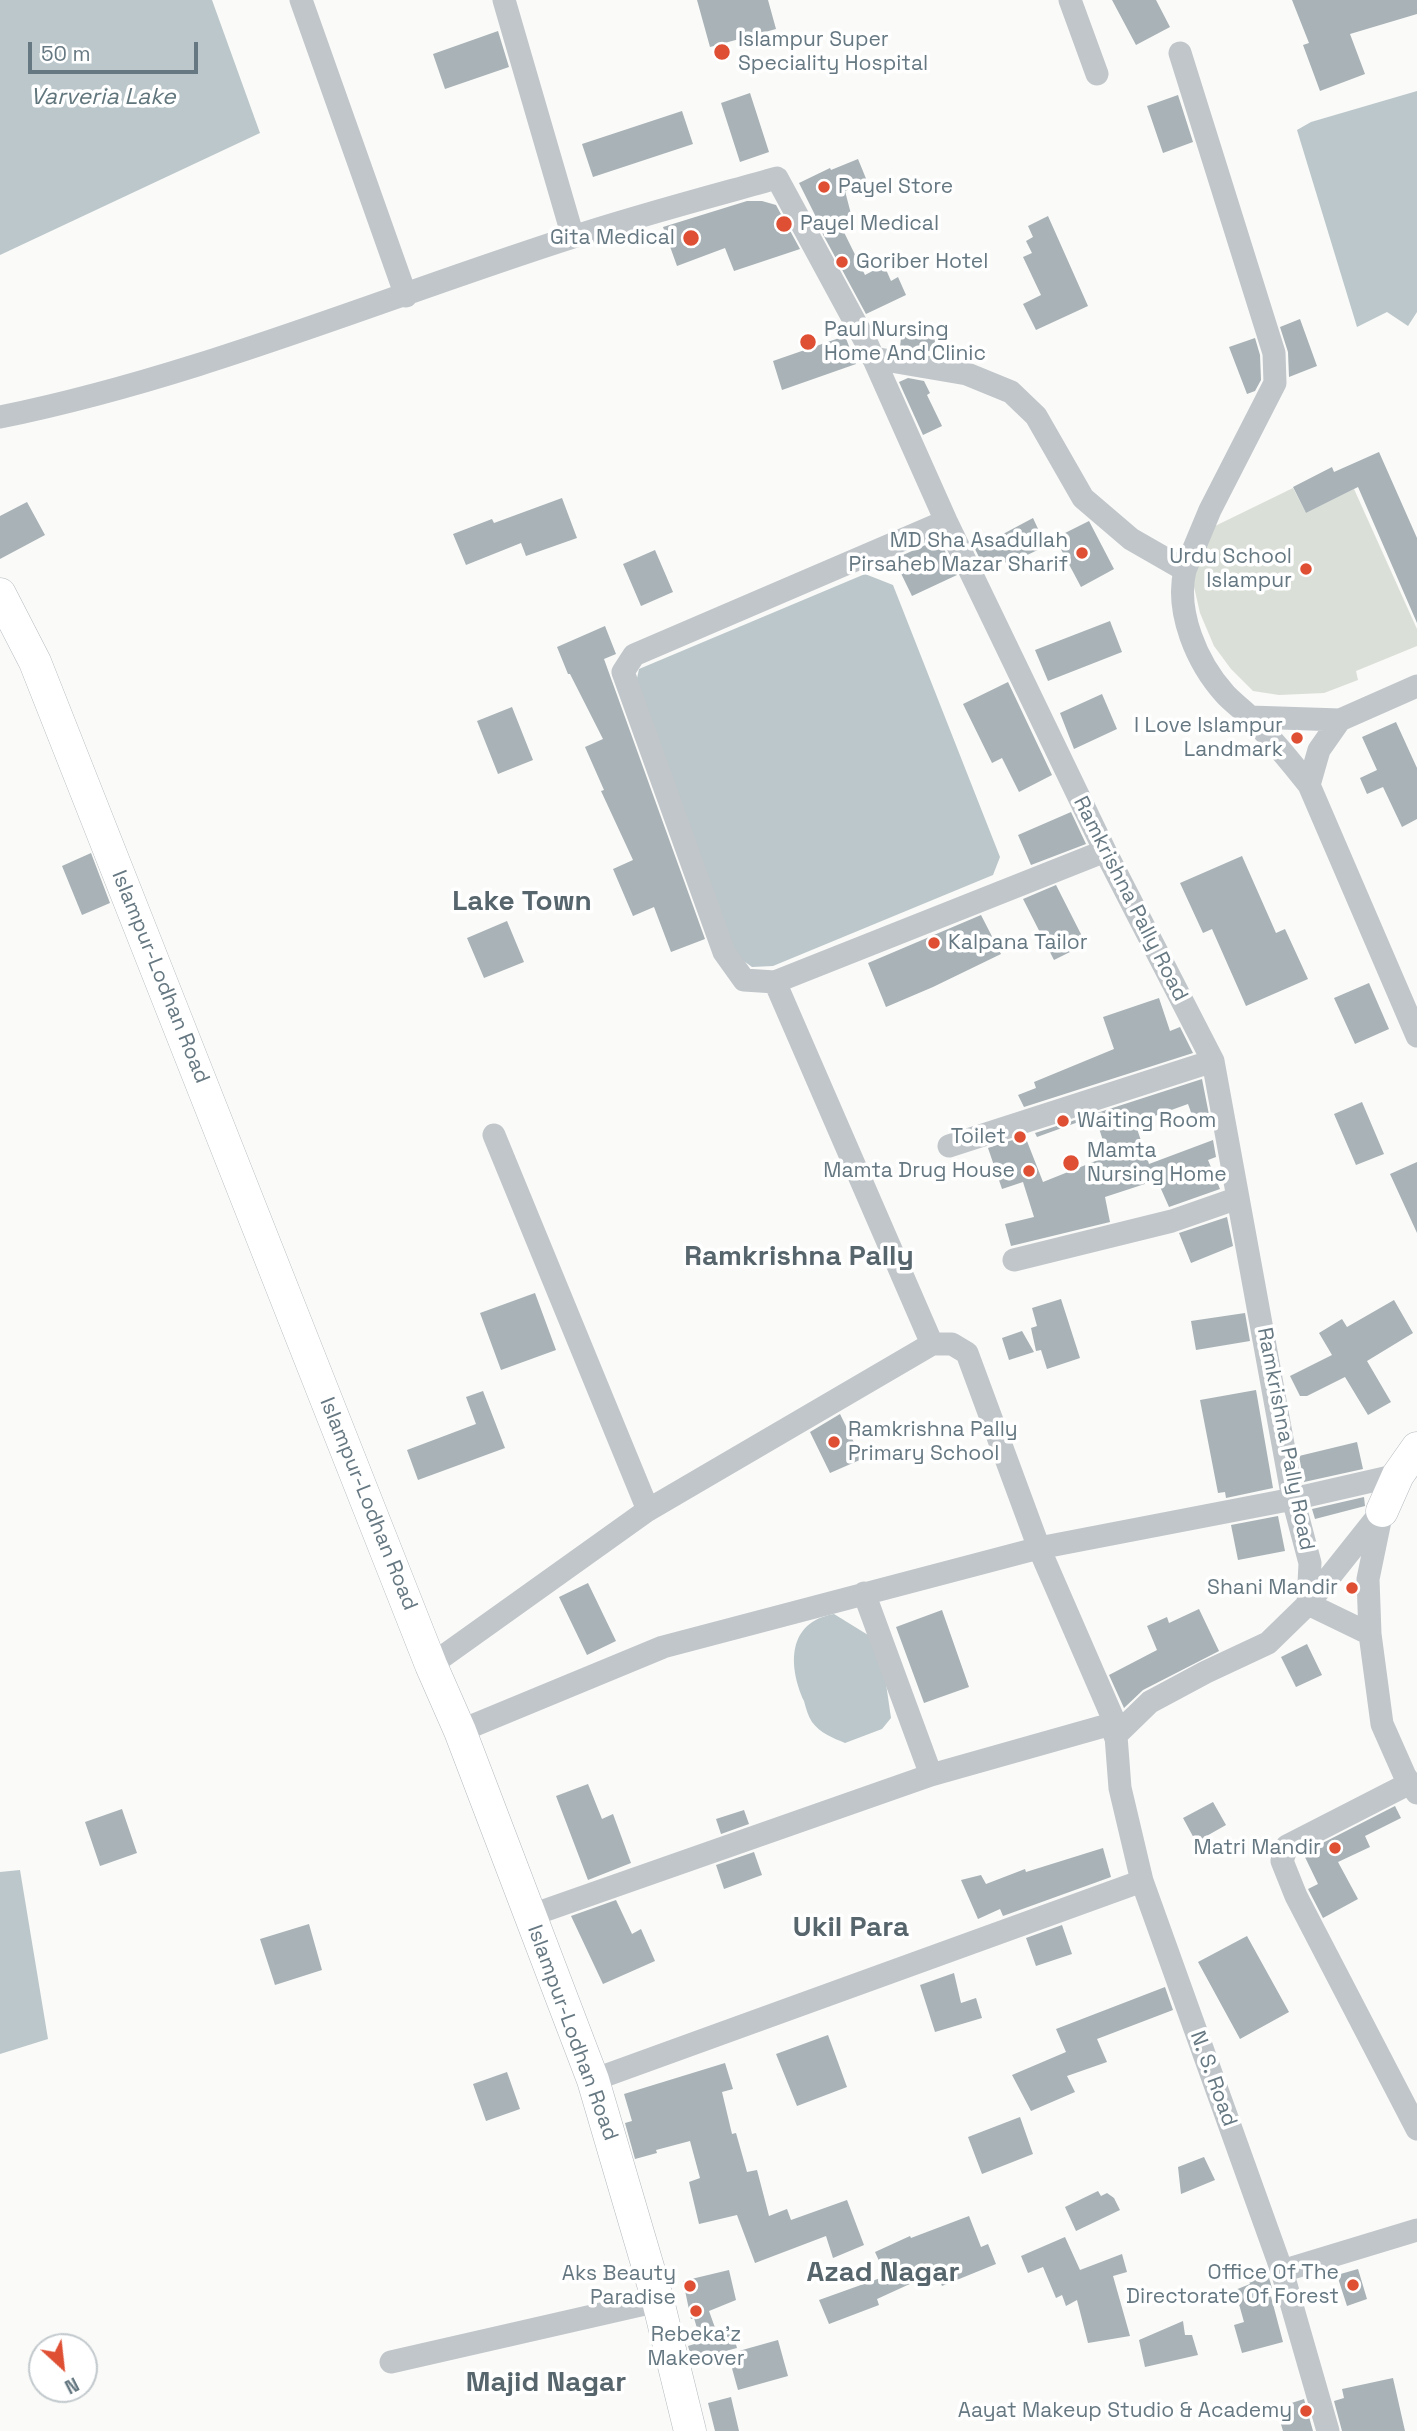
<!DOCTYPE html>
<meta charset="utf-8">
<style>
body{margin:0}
#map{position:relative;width:1417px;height:2431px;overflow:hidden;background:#fafaf8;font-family:"Space Grotesk",sans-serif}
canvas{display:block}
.north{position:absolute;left:28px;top:2333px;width:70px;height:70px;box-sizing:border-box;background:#fff;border:2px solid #c2c9cd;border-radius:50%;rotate:153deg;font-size:19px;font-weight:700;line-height:28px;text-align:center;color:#667882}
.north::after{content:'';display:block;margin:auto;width:24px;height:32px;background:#df4f33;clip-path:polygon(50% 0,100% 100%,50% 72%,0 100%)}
.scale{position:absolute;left:28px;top:42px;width:170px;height:32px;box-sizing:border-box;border:4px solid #667882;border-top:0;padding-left:9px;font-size:21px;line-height:24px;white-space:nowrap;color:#667882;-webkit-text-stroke:5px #fff;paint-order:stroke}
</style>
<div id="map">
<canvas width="1417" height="2431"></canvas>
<div class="north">N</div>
<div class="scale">50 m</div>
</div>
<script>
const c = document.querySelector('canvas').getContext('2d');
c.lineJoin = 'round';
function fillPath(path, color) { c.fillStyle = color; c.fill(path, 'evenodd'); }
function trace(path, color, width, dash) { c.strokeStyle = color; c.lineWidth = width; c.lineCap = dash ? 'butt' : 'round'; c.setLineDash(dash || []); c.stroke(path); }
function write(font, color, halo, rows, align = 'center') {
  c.font = font + ' "Space Grotesk",sans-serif'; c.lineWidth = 7; c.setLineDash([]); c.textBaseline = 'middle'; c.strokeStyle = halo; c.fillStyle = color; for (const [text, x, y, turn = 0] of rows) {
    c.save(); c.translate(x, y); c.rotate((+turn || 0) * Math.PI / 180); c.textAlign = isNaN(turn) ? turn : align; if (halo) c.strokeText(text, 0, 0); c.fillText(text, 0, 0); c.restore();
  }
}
const green = new Path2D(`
 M 1293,488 L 1306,513 L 1354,489 L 1417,629 L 1417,646 L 1356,671 L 1358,680 L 1324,693 L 1279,695 L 1253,691 L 1231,669 L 1214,646 L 1200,613 L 1192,578 L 1213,527 Z`);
const water = new Path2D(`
 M 0,0 L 212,0 L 260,133 L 0,255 Z
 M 1417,91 L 1417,312 L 1408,326 L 1387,312 L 1357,327 L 1297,130 L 1311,122 Z
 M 865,574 L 893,585 L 1000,857 L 993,875 L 773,966 L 752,967 L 733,953 L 636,683 L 639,669 Z
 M 834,1614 L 868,1635 L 884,1670 L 891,1718 L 882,1729 L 845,1743 C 833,1738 820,1733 812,1722 C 808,1716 806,1708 804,1701 C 788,1666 787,1622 834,1614 Z
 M 20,1870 L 48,2039 L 0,2054 L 0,1872 Z`);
const building = new Path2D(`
 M 697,0 L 768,0 L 776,29 L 710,47 Z
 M 1112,0 L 1156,0 L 1170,27 L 1136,45 Z
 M 1292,0 L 1417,0 L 1417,14 L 1350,34 L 1365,74 L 1320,91 L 1303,45 L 1309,43 Z
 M 498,31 L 509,67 L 445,89 L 433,54 Z
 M 750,93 L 769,152 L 740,162 L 721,103 Z
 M 1178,95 L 1193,142 L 1163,153 L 1147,106 Z
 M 682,111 L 693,144 L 593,177 L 582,144 Z
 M 858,159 L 867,181 L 845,191 L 851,214 L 838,220 L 865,275 L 884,265 L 891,281 L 898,277 L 906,295 L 866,314 L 813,216 L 816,217 L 799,183 L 830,168 L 831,170 Z
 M 747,201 L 762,201 L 776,205 L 800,249 L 734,271 L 725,248 L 677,266 L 663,227 Z
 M 1048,216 L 1088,306 L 1036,330 L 1023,304 L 1041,295 L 1023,257 L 1032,253 L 1026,241 L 1033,237 L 1028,226 Z
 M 1300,319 L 1317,366 L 1289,377 L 1288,352 L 1280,327 Z
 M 902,327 L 940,332 L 938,352 L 900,348 Z
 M 845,336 L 856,364 L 782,390 L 773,361 Z
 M 1255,338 L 1260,355 L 1261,380 L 1255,391 L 1247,394 L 1229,347 Z
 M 908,378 L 924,381 L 930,393 L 927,395 L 942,426 L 923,435 L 899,382 Z
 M 1379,452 L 1417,538 L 1417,623 L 1358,487 L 1306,513 L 1293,487 L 1332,467 L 1334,472 Z
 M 562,498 L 577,538 L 526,556 L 521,543 L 466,565 L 453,534 L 492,519 L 494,523 Z
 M 27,502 L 45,535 L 0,559 L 0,516 Z
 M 1033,518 L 1046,546 L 1023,557 L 1021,554 L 993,569 L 989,560 L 982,563 L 975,549 Z
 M 1089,521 L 1114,569 L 1081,587 L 1055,538 Z
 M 939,539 L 957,575 L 912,596 L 894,559 Z
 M 655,550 L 673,592 L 641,606 L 623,564 Z
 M 1110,621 L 1122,652 L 1048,681 L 1035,650 Z
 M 605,626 L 616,654 L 604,659 L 705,939 L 671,952 L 654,907 L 633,916 L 613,869 L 633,860 L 601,791 L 604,790 L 585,747 L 603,739 L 570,674 L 568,674 L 557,647 Z
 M 1008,682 L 1052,775 L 1019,792 L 1002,758 L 992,763 L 963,704 Z
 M 1102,694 L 1117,729 L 1074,749 L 1060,713 Z
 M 512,707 L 533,760 L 498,774 L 477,721 Z
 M 1396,722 L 1417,768 L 1417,819 L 1402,827 L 1383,787 L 1367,794 L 1360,778 L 1377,770 L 1362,737 Z
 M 1071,812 L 1086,844 L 1031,865 L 1018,835 Z
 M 91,853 L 110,903 L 82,915 L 62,866 Z
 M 1242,856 L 1276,933 L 1285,929 L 1308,979 L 1246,1006 L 1212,929 L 1203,933 L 1180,883 Z
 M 1056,885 L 1086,944 L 1054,960 L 1023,899 Z
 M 981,915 L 1001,954 L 933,987 L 886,1007 L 868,963 Z
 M 507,921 L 524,962 L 484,978 L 467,938 Z
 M 1369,983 L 1389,1029 L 1355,1044 L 1334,998 Z
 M 1159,998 L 1170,1031 L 1180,1027 L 1193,1053 L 1024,1107 L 1018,1095 L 1036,1088 L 1034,1082 L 1114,1049 L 1103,1017 Z
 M 1202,1079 L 1210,1120 L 1196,1126 L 1188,1104 L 1135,1123 L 1149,1164 L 1213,1140 L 1216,1157 L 1208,1160 L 1220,1189 L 1169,1207 L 1157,1180 L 1105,1197 L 1110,1222 L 1011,1246 L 1005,1224 L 1034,1217 L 1023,1182 L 1002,1189 L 988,1148 L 1025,1136 L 1043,1182 L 1108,1156 L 1095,1116 L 1037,1137 L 1035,1133 Z
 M 1362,1102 L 1384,1154 L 1356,1165 L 1334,1114 Z
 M 1417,1162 L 1417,1233 L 1390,1174 Z
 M 1227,1217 L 1233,1246 L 1191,1263 L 1179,1233 Z
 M 535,1293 L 556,1350 L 501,1370 L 480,1313 Z
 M 1061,1299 L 1080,1358 L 1047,1369 L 1041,1350 L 1036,1351 L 1031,1328 L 1037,1326 L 1032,1308 Z
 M 1394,1300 L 1413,1333 L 1367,1361 L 1391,1402 L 1368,1415 L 1345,1377 L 1307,1396 L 1300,1396 L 1290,1376 L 1332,1355 L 1319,1333 L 1342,1319 L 1347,1327 Z
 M 1245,1313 L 1250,1341 L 1196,1350 L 1191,1321 Z
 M 1022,1331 L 1034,1352 L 1009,1360 L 1002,1338 Z
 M 1256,1390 L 1273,1488 L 1226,1498 L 1225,1492 L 1218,1493 L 1200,1400 Z
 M 483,1391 L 505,1448 L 418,1480 L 407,1450 L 476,1424 L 466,1397 Z
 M 840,1414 L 862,1459 L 830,1473 L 810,1432 Z
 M 1357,1442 L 1363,1469 L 1304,1482 L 1299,1456 Z
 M 1364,1497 L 1365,1506 L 1315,1519 L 1312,1509 Z
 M 1278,1516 L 1285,1551 L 1238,1560 L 1231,1525 Z
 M 588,1583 L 616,1641 L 587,1655 L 559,1597 Z
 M 1199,1609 L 1219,1651 L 1143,1690 L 1124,1708 L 1109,1675 L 1157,1650 L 1147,1626 L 1167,1617 L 1169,1623 Z
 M 942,1610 L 969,1687 L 924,1703 L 896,1627 Z
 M 1307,1644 L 1322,1675 L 1296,1687 L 1281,1657 Z
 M 588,1784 L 602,1819 L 613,1814 L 631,1863 L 588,1880 L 556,1796 Z
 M 1213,1802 L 1226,1825 L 1196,1842 L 1183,1818 Z
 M 1395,1806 L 1401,1818 L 1365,1836 L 1370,1847 L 1338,1862 L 1358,1899 L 1323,1918 L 1308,1889 L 1318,1884 L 1303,1853 Z
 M 122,1809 L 137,1853 L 100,1866 L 85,1822 Z
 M 744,1810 L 749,1824 L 721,1834 L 716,1819 Z
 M 1103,1848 L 1111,1877 L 1003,1916 L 1000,1909 L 978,1919 L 961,1880 L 981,1875 L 986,1884 L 1025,1869 L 1026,1872 Z
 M 754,1852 L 762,1875 L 724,1889 L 716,1865 Z
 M 616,1900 L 632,1934 L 641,1929 L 655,1961 L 603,1984 L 571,1916 Z
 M 309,1924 L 322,1970 L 275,1985 L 260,1939 Z
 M 1062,1925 L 1072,1954 L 1036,1966 L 1026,1938 Z
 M 1247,1936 L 1289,2012 L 1240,2039 L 1198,1962 Z
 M 954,1973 L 961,2003 L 976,1998 L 982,2018 L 935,2032 L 920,1985 Z
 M 1165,1987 L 1173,2010 L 1097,2039 L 1107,2062 L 1067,2076 L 1075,2092 L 1031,2111 L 1012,2075 L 1066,2052 L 1056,2029 Z
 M 828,2035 L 847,2087 L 797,2106 L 776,2054 Z
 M 725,2063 L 733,2089 L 722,2092 L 732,2134 L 736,2133 L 747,2172 L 757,2170 L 769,2216 L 787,2209 L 791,2220 L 847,2200 L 864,2245 L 833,2258 L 826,2236 L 755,2263 L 737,2215 L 699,2224 L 689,2182 L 700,2178 L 690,2141 L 656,2150 L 657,2153 L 635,2159 L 625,2123 L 632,2121 L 624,2094 Z
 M 507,2072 L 520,2109 L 486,2121 L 473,2084 Z
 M 1020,2117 L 1033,2154 L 982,2174 L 968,2137 Z
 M 1204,2157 L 1215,2180 L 1181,2194 L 1178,2167 Z
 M 1098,2191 L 1101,2196 L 1107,2193 L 1114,2198 L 1120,2210 L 1076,2231 L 1065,2207 Z
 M 969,2216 L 981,2247 L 988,2244 L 996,2264 L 942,2286 L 936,2272 L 877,2299 L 879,2305 L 829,2324 L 819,2300 L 886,2276 L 875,2252 L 910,2236 L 911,2238 Z
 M 1065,2237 L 1080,2270 L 1122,2254 L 1127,2272 L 1113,2276 L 1130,2336 L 1088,2343 L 1077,2300 L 1066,2306 L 1062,2295 L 1056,2298 L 1043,2267 L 1028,2273 L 1021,2256 Z
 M 1266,2267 L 1272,2288 L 1269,2289 L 1283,2342 L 1242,2353 L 1234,2325 L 1244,2322 L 1235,2290 L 1250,2284 L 1246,2273 Z
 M 1358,2269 L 1367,2299 L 1347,2306 L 1337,2275 Z
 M 729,2270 L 736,2300 L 709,2311 L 718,2336 L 732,2331 L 737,2348 L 692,2360 L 688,2346 L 701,2342 L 694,2318 L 691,2319 L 683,2281 Z
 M 1183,2321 L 1185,2335 L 1192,2335 L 1198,2355 L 1145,2367 L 1139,2340 Z
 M 778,2340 L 788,2376 L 738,2390 L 728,2354 Z
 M 1393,2378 L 1405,2431 L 1342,2431 L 1334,2401 L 1344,2398 L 1342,2389 Z
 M 731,2397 L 739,2431 L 715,2431 L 708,2403 Z
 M 1304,2399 L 1313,2431 L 1283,2431 L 1276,2408 Z`);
const street = new Path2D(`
 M 301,0 L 406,296
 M 504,0 L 573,237
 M 1070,0 L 1097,74
 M 1180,53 L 1274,353 L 1275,383 L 1210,510 L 1185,570
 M 873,358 L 967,374 L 1011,392 L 1036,416 L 1083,498 L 1131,539 L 1185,570 C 1175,612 1197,663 1225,694 C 1233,703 1244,710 1253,720 C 1273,740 1291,762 1309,785 L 1417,1036
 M 0,417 C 197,377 382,298 573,237 C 640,215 709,197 777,178 L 868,346 L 946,521 L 1105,851 L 1213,1061 L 1293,1499 L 1310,1563 L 1308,1604 L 1370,1634
 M 946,521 L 634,655 L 623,672 L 724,952 L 744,980 L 775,982 L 1105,851
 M 1250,717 L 1340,720 L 1417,686
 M 1309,785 L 1319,750 L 1340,720
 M 494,1135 L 648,1510
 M 949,1146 L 1213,1061
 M 1014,1260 L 1172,1221 L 1238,1198
 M 1381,1516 L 1368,1579 L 1370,1634 L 1382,1724 L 1405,1776 L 1417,1793
 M 864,1593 L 931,1775
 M 431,1665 L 648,1510 L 932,1344
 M 460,1731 L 663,1647 L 1039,1548 L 967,1353 L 952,1344 L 932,1344 L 775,982
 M 1115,1736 L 1150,1702 L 1206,1672 L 1268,1643 L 1308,1604 L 1382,1511
 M 1410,1783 L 1287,1846 L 1282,1861 L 1296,1896 L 1417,2129
 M 529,1916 L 931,1775 L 1115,1723
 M 593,2080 L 1142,1881
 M 1282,2271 L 1417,2230
 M 391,2362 L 658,2301
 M 1328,2431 L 1282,2271 L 1142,1881 L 1120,1788 L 1115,1723 L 1039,1548 L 1293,1499 L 1398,1475`);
const secondary = new Path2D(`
 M 0,594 L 35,662 L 431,1665 L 460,1731 L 593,2080 L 658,2301 L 690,2431
 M 1382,1511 L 1398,1475 L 1417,1448`);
const markers = [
 [722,52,9,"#df4f33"],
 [824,187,7,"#df4f33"],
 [784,224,9,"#df4f33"],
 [691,238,9,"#df4f33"],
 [842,262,7,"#df4f33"],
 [808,342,9,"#df4f33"],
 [1082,553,7,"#df4f33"],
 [1306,569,7,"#df4f33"],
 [1297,738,7,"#df4f33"],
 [934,943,7,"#df4f33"],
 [1063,1121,7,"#df4f33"],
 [1020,1137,7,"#df4f33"],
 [1071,1163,9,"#df4f33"],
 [1029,1171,7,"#df4f33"],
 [834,1442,7,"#df4f33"],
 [1352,1588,7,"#df4f33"],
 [1335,1848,7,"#df4f33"],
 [1353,2285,7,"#df4f33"],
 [690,2286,7,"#df4f33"],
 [696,2311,7,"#df4f33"],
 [1306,2411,7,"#df4f33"]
];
const poiNames = [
 ["Islampur Super",738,40,"left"],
 ["Speciality Hospital",738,64,"left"],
 ["Payel Store",838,187,"left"],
 ["Payel Medical",800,224,"left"],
 ["Gita Medical",675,238],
 ["Goriber Hotel",856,262,"left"],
 ["Paul Nursing",824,330,"left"],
 ["Home And Clinic",824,354,"left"],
 ["MD Sha Asadullah",1068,541],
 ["Pirsaheb Mazar Sharif",1068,565],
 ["Urdu School",1292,557],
 ["Islampur",1292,581],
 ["I Love Islampur",1283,726],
 ["Landmark",1283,750],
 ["Kalpana Tailor",948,943,"left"],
 ["Waiting Room",1077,1121,"left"],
 ["Toilet",1006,1137],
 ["Mamta",1087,1151,"left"],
 ["Nursing Home",1087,1175,"left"],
 ["Mamta Drug House",1015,1171],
 ["Ramkrishna Pally",848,1430,"left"],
 ["Primary School",848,1454,"left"],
 ["Shani Mandir",1338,1588],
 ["Matri Mandir",1321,1848],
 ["Office Of The",1339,2273],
 ["Directorate Of Forest",1339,2297],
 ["Aks Beauty",676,2274],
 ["Paradise",676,2298],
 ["Rebeka’z",696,2335,"center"],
 ["Makeover",696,2359,"center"],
 ["Aayat Makeup Studio & Academy",1292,2411]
];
const streetNames = [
 ["Ramkrishna Pally Road",1130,899,63],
 ["Islampur-Lodhan Road",160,977,68],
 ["Ramkrishna Pally Road",1285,1439,79],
 ["Islampur-Lodhan Road",368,1504,68],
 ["Islampur-Lodhan Road",572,2033,70],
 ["N. S. Road",1213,2079,70]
];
const waterNames = [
 ["Varveria Lake",103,98]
];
const districtNames = [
 ["Lake Town",522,902],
 ["Ramkrishna Pally",799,1257],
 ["Ukil Para",851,1928],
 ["Azad Nagar",883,2273],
 ["Majid Nagar",546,2383]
];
fillPath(green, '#dadfd7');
fillPath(water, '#bbc7cb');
fillPath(building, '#a8b2b7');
trace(secondary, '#b4babe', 33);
trace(street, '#c1c6ca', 23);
trace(secondary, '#fff', 32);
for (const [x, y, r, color] of markers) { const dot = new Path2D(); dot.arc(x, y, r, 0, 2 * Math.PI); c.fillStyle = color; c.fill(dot); trace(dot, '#fff', 2.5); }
write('21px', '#667882', '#fff', poiNames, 'right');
write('21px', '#667882', '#fff', streetNames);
write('italic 23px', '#60767c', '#fff', waterNames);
write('bold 28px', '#57656d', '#fff', districtNames);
</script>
